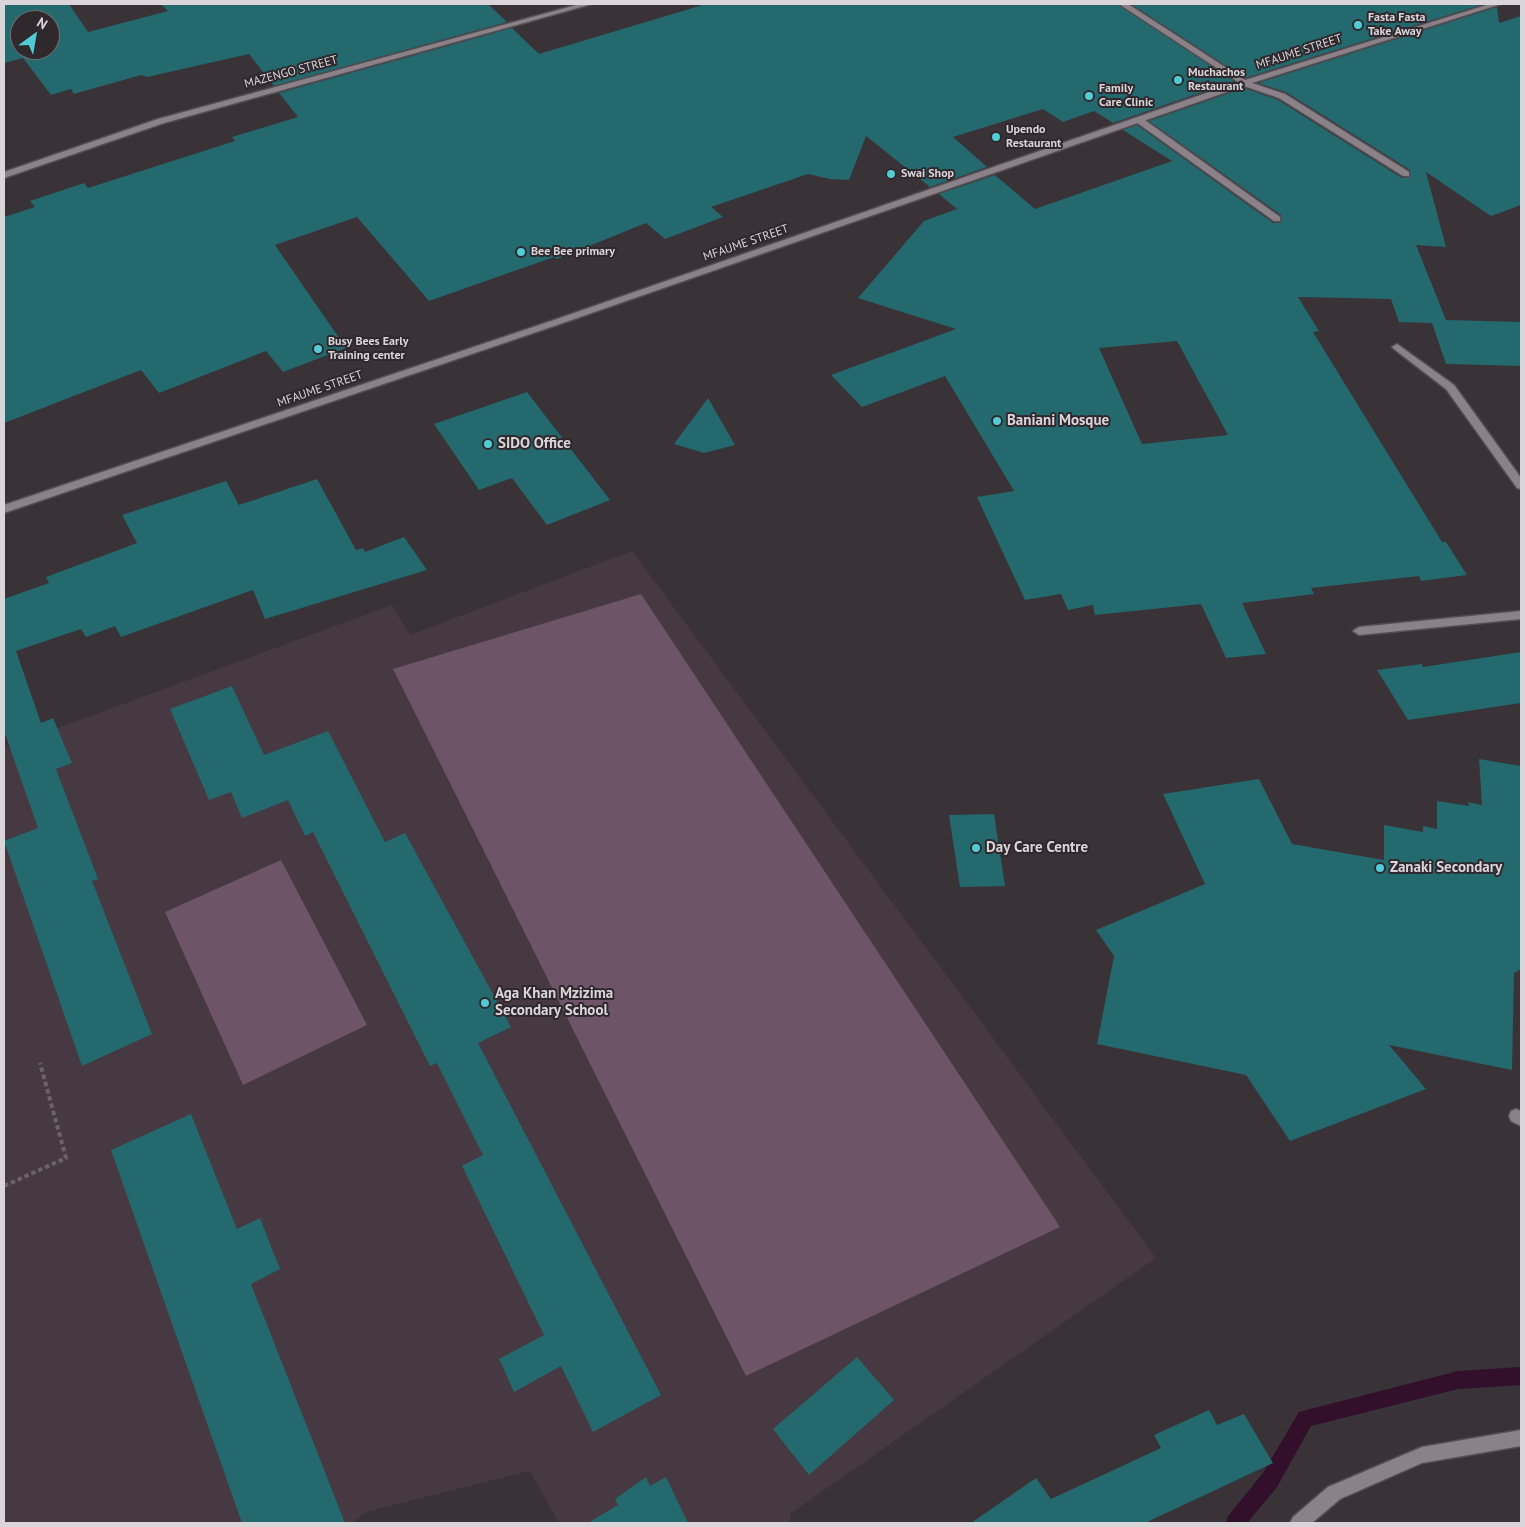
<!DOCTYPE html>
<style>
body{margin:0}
#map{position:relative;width:1525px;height:1527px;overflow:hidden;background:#393237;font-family:"PT Sans",sans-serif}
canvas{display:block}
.frame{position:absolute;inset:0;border:5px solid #dad5d8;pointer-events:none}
.north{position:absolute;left:10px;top:10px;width:50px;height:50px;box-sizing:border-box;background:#2f282c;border:1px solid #736d71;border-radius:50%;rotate:32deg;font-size:14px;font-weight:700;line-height:20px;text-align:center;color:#dad5d8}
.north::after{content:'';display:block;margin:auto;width:18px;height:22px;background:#51ccd5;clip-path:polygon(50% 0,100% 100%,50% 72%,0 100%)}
</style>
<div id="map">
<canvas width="1525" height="1527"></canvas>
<div class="frame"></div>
<div class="north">N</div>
</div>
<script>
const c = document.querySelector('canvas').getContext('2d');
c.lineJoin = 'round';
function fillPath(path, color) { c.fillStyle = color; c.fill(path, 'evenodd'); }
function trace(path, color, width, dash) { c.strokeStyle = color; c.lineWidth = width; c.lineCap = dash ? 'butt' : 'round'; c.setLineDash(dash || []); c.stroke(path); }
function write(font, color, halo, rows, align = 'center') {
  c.font = font + ' "PT Sans",sans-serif'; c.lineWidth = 4; c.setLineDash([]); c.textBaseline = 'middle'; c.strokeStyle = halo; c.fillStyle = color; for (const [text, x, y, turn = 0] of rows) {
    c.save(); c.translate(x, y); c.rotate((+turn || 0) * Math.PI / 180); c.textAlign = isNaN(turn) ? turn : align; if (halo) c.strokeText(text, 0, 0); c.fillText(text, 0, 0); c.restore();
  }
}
const built = new Path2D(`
 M 632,551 L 1156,1258 L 790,1514 L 790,1523 L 559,1523 L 530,1471 L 366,1512 L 352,1523 L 4,1523 L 4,748 L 392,605 L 410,635 Z`);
const green = new Path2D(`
 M 641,594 L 1060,1227 L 746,1376 L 393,669 Z
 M 281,860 L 367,1025 L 243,1085 L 165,912 Z`);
const stream = new Path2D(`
 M 1521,1367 L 1521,1385 L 1458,1389 L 1311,1426 L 1277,1487 L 1247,1523 L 1226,1523 L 1228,1516 L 1263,1473 L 1299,1412 L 1458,1371 Z`);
const building = new Path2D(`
 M 4,4 L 69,4 L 88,32 L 168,11 L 161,4 L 488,4 L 507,22 L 274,86 L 249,54 L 147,77 L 141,75 L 74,94 L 71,89 L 51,95 L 23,58 L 4,63 ZM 20,20 L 50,20 L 50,50 L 20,50 Z
 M 706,4 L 1117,4 L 1234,81 L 1113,123 L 1094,111 L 1063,122 L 1043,109 L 953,137 L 987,167 L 930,187 L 866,136 L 849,180 L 830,179 L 808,174 L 711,207 L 723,217 L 665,239 L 646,223 L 557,259 L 554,257 L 429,301 L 357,217 L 275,245 L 346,348 L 283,372 L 266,351 L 159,393 L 141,370 L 4,423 L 4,217 L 35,207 L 30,201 L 84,183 L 88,188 L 235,141 L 232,137 L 298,117 L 279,93 L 512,28 L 539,54 Z
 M 1131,4 L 1484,4 L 1245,78 Z
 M 1497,7 L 1499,23 L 1521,16 L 1521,205 L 1491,216 L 1426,172 L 1446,247 L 1416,245 L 1446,320 L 1521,322 L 1521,366 L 1446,364 L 1432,323 L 1399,322 L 1391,299 L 1298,297 L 1319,331 L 1313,332 L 1442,542 L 1446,542 L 1467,575 L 1421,581 L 1419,576 L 1311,588 L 1314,594 L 1242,603 L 1266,654 L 1226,658 L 1201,604 L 1095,615 L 1093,605 L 1068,610 L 1061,594 L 1025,600 L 977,497 L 1014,491 L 945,376 L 862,407 L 831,375 L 956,329 L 858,298 L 924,221 L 957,209 L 939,194 L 995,175 L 1035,209 L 1172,161 L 1123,130 L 1137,125 L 1273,223 L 1281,222 L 1281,215 L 1149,121 L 1244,88 L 1278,100 L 1402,178 L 1410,177 L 1410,170 L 1286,92 L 1258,83 ZM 1177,341 L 1228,435 L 1142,444 L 1099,348 Z
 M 527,392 L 610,500 L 547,525 L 512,478 L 479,490 L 434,424 Z
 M 708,398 L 735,445 L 704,453 L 674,444 Z
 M 317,479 L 356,550 L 363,548 L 365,552 L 404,537 L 427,570 L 265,619 L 253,590 L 121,637 L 115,626 L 86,637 L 81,629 L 16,651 L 41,723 L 53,718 L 72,763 L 56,769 L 98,879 L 92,881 L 152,1034 L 82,1066 L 4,841 L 38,828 L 4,731 L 4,599 L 49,583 L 46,577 L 137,543 L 122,515 L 226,481 L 239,505 Z
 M 1521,652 L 1521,703 L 1408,720 L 1377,670 L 1422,664 L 1423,667 Z
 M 232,686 L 264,755 L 328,731 L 385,842 L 405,833 L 511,1027 L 478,1043 L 661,1395 L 593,1432 L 561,1366 L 514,1392 L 499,1359 L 544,1335 L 462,1166 L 483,1155 L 437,1063 L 430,1066 L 313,832 L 305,836 L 288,800 L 242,818 L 231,792 L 209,800 L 170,709 Z
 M 1479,759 L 1521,766 L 1521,969 L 1514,973 L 1512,1070 L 1389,1045 L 1426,1089 L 1290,1141 L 1246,1075 L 1097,1044 L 1114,956 L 1096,930 L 1205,884 L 1163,794 L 1259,779 L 1292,844 L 1384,860 L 1384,825 L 1423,832 L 1423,826 L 1437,829 L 1437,801 L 1469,806 L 1468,802 L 1482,805 Z
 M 994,814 L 1005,886 L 960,887 L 949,815 Z
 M 191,1114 L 237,1229 L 260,1218 L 280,1269 L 251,1284 L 345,1523 L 242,1523 L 111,1150 Z
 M 857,1357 L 894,1400 L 809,1475 L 773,1429 Z
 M 1209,1410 L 1217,1425 L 1244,1414 L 1273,1463 L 1145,1523 L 971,1523 L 1036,1478 L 1051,1499 L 1161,1448 L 1154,1435 Z
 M 646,1477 L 650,1486 L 666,1477 L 688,1523 L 588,1523 L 618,1505 L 615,1499 Z`);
const path = new Path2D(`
 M 4,1186 L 66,1158 L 40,1063`);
const lane = new Path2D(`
 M 1136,118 L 1142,118 L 1280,217 L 1280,221 L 1274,221 L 1136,122 Z
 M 1397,344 L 1454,385 L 1521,478 L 1521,489 L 1517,488 L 1446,389 L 1394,349 L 1392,347 Z
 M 1521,611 L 1521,619 L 1359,635 L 1353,631 L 1359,627 Z
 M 1516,1109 L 1521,1111 L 1521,1126 L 1511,1121 L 1509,1116 L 1511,1111 Z`);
const street = new Path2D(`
 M 580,4 L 592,4 L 164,123 L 4,178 L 4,172 L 158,119 Z
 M 1119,4 L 1128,4 L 1245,80 L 1490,4 L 1501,4 L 1252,83 L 1285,94 L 1409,172 L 1409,176 L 1403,176 L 1279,98 L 1244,86 L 560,324 L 4,513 L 4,505 L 554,320 L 1238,82 Z`);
const secondary = new Path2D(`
 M 1521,1430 L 1521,1446 L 1422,1463 L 1340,1499 L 1312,1523 L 1290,1523 L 1293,1517 L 1328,1487 L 1422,1447 Z`);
const markers = [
 [1358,25,5,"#51ccd5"],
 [1178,80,5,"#51ccd5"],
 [1089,96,5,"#51ccd5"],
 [996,137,5,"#51ccd5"],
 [891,174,5,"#51ccd5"],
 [521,252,5,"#51ccd5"],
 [318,349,5,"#51ccd5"],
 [997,421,5,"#51ccd5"],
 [488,444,5,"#51ccd5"],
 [976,848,5,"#51ccd5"],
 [1380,868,5,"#51ccd5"],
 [485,1003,5,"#51ccd5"]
];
const farPoinames = [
 ["Fasta Fasta",1368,18],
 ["Take Away",1368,32],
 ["Muchachos",1188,73],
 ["Restaurant",1188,87],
 ["Family",1099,89],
 ["Care Clinic",1099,103],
 ["Upendo",1006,130],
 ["Restaurant",1006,144],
 ["Swai Shop",901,174],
 ["Bee Bee primary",531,252],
 ["Busy Bees Early",328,342],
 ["Training center",328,356]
];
const farStreetnames = [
 ["MFAUME STREET",1299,52,-18],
 ["MAZENGO STREET",291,72,-15],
 ["MFAUME STREET",746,243,-19],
 ["MFAUME STREET",320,389,-19]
];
const poiNames = [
 ["Baniani Mosque",1007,421],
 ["SIDO Office",498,444],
 ["Day Care Centre",986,848],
 ["Zanaki Secondary",1390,868],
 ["Aga Khan Mzizima",495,994],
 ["Secondary School",495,1011]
];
fillPath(built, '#463942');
fillPath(green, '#6d5466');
fillPath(stream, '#320f2a');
fillPath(building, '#23696e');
trace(lane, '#544e52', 3);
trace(street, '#544e52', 3);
trace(secondary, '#544e52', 3);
trace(path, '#6a6468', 4, [4.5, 3]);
fillPath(lane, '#8a8288');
fillPath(street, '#8a8288');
fillPath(secondary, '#8a8288');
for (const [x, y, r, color] of markers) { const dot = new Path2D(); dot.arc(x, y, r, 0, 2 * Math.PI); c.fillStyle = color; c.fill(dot); trace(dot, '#2f282c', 2); }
write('bold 12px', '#dad5d8', '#2f282c', farPoinames, 'left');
write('12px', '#dad5d8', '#2f282c', farStreetnames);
write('bold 15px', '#dad5d8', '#2f282c', poiNames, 'left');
</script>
